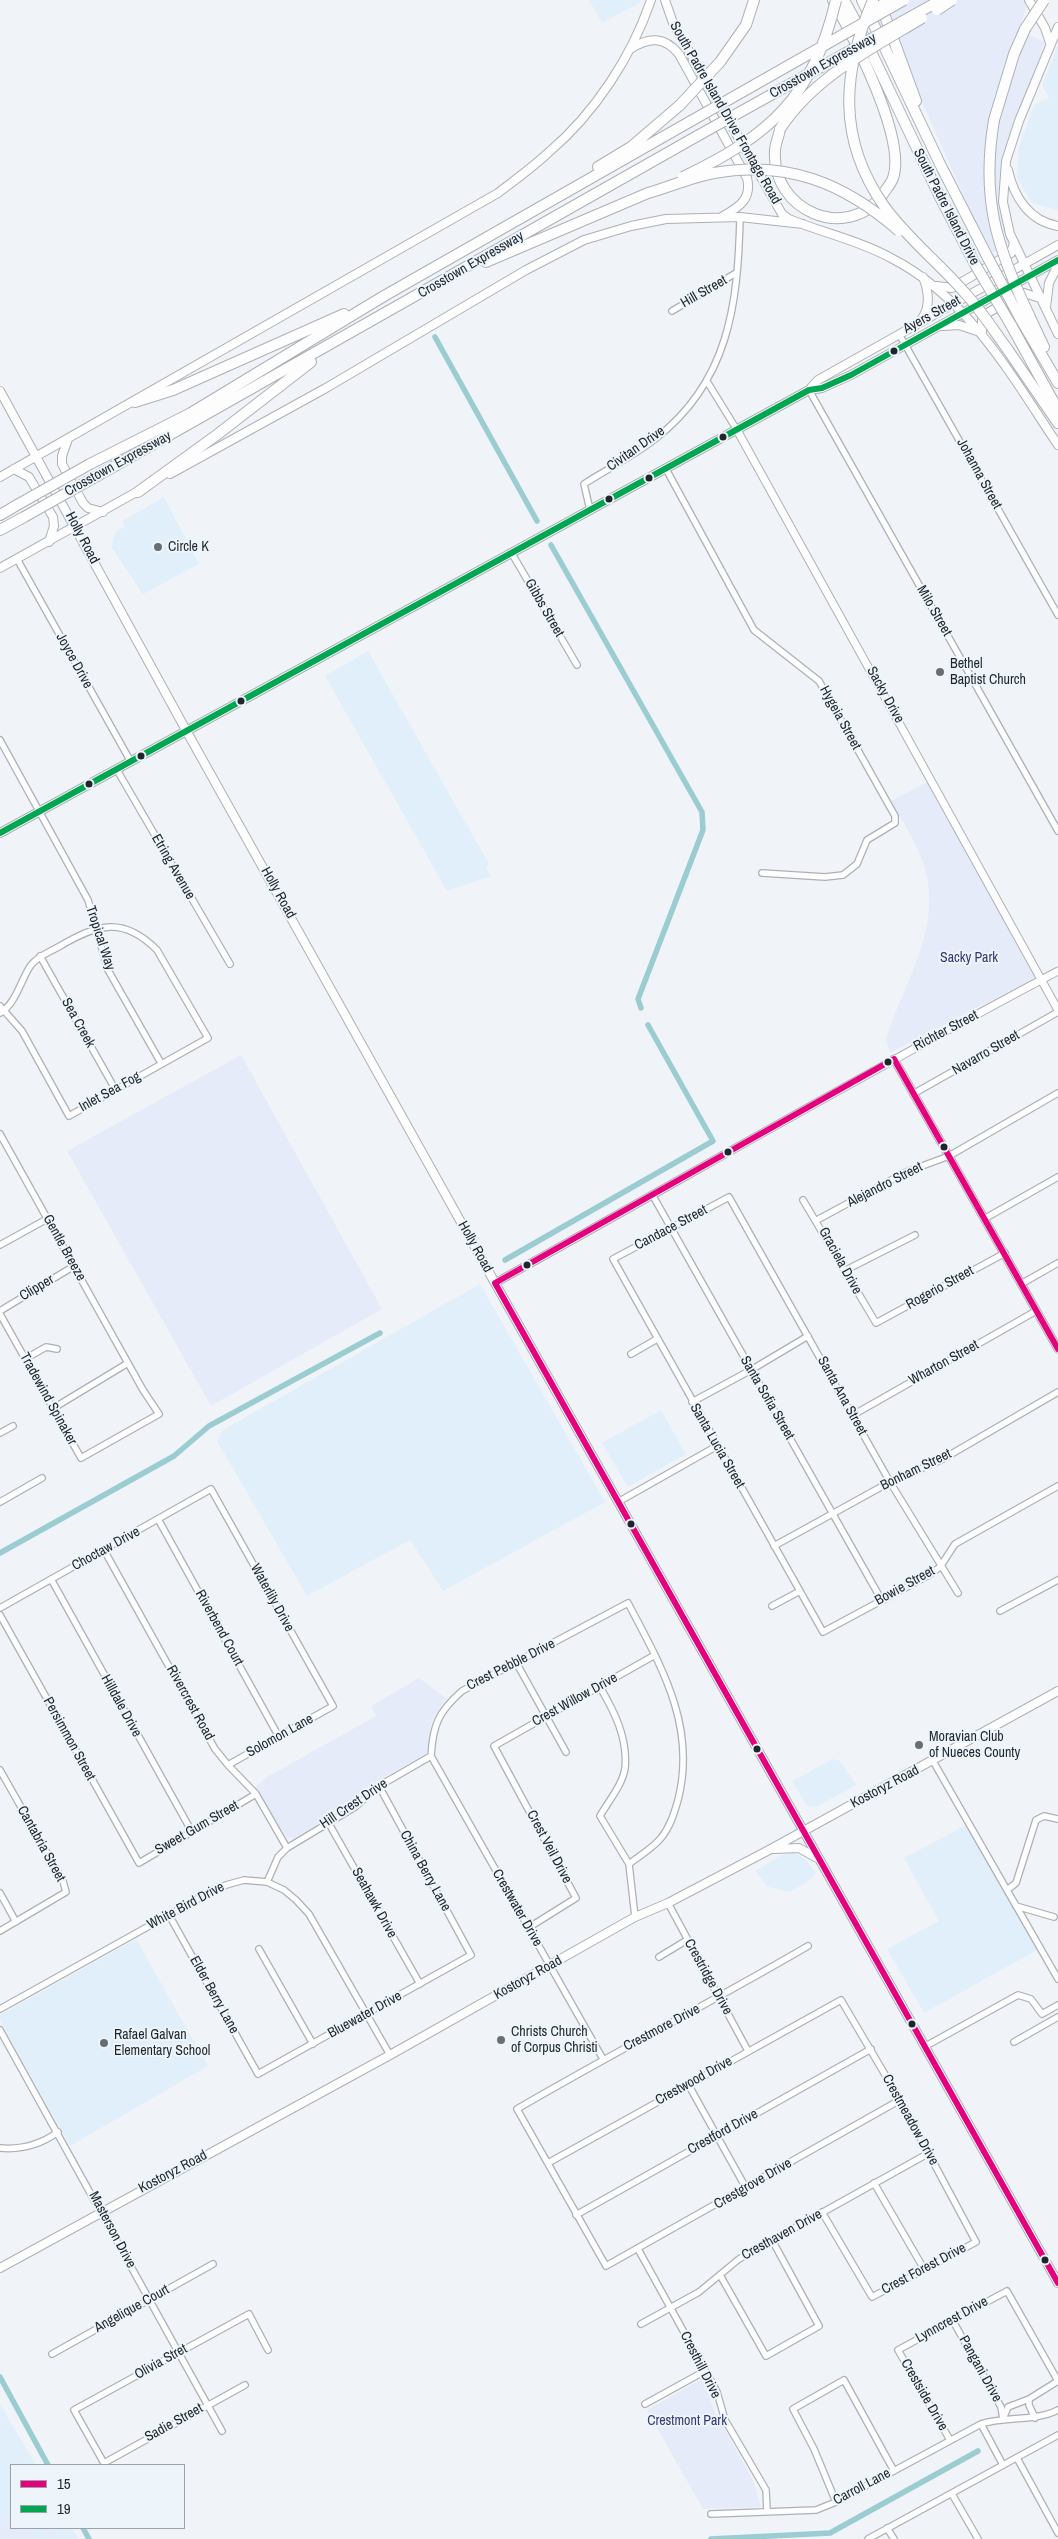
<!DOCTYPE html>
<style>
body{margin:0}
#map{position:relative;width:1058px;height:2539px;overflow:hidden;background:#f0f4f8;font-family:"Archivo Narrow",sans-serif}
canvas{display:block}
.legend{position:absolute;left:10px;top:2464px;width:175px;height:65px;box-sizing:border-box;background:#edf5fb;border:1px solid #9aa2a8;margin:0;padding:6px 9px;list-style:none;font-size:15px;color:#1e262c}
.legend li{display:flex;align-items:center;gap:10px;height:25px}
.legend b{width:25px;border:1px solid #9aa2a8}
</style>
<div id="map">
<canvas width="1058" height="2539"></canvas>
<ul class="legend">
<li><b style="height:6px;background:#e5007d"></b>15</li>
<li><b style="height:6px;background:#00a651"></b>19</li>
</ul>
</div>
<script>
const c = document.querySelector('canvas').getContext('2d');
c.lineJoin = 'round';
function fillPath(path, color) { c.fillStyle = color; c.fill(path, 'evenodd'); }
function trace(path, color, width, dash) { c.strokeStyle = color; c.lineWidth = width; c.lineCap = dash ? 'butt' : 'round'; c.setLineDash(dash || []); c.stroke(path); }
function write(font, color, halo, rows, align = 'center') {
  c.font = font + ' "Archivo Narrow",sans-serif'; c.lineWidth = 4; c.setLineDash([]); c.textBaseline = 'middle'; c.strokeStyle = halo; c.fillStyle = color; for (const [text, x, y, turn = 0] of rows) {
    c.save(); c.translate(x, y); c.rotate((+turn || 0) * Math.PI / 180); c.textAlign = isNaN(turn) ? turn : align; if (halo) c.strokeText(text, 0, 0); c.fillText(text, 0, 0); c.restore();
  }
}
const built = new Path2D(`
 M 589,0 L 641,0 L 640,3 L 602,23 Z
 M 1058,46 L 1058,210 L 1032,203 L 1017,178 L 1019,147 L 1034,105 L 1049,98 L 1042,85 Z
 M 164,497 L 199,564 L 143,594 L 112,548 L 113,538 L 117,530 L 125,527 L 122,521 Z
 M 368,651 L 489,864 L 486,867 L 491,876 L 447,891 L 325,676 Z
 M 480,1284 L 605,1502 L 443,1591 L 410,1540 L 307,1596 L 217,1441 L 223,1430 Z
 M 661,1410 L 686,1454 L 628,1487 L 602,1443 Z
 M 833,1759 L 840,1761 L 856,1785 L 816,1807 L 807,1806 L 792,1781 Z
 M 966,1825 L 1037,1950 L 924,2013 L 887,1949 L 939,1921 L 904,1858 Z
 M 793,1852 L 806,1860 L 816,1873 L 810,1880 L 790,1892 L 768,1887 L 755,1871 L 784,1854 Z
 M 136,1939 L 208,2066 L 70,2146 L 0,2020 L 0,2015 Z
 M 0,2404 L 36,2465 L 11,2465 L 11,2528 L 72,2528 L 78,2539 L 0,2539 Z`);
const green = new Path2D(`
 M 884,0 L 1025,0 L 1027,5 L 1019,30 L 1045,42 L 1005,153 L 1000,177 L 1002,217 L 1010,243 L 1003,245 L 993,253 L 973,217 L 923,104 Z
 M 927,782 L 1036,977 L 890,1053 L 886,1040 C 903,984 942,930 925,869 C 918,845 903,823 891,801 Z
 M 241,1055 L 382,1309 L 211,1406 L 67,1151 Z
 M 419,1678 L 446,1698 L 432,1720 L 427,1753 L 376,1782 L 346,1808 L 294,1838 L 287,1838 L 255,1787 L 267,1777 L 376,1716 L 371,1706 Z
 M 702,2379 L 716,2414 L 753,2480 L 761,2507 L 703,2509 L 647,2410 Z
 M 9,2516 L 11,2517 L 11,2528 L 26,2528 L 39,2539 L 0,2539 L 0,2528 Z
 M 46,2528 L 53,2528 L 54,2535 L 60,2539 L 47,2539 Z`);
const canal = new Path2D(`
 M 435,337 L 537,521
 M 551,545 L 702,812 L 703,830 L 638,999 L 641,1008
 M 505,1260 L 713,1141 L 648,1025
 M 0,1553 L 174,1456 L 209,1426 L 380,1333
 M 0,2377 L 48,2465
 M 83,2528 L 89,2539
 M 711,2539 L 830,2533 L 978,2451`);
const minor = new Path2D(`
 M 672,311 L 736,273
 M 899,334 L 1058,615
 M 708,383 L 737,430
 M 809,390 L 1058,831
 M 666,469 L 754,630 L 819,681 L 895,816 L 895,823 L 867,840 L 857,864 L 843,875 L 825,877 L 762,873
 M 590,510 L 584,484 C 607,469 634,456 655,439 C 729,382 738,304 740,217
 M 511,552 L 577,665
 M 17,559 L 131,762
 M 0,740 L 88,900 L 108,970 L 161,1063
 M 117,770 L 230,964
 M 40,956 L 115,1089
 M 0,1006 L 22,1031 L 69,1116 L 208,1038 L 157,950 C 123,916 98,924 60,946 C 50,952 39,955 31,965 C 21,979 16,1004 0,1013
 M 913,1094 L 1058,1012
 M 0,1134 L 143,1390 L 159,1414 L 81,1458 L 0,1314
 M 653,1196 L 881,1599
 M 803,1200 L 876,1323 L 1005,1253
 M 984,1219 L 1058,1177
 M 817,1220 L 906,1172 L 949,1156 L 1058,1093
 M 0,1245 L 47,1219
 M 844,1271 L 915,1235
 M 1021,1284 L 1058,1263
 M 0,1311 L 74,1266
 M 631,1354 L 657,1339
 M 25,1359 L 46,1347 L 57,1349
 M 692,1402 L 751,1370 L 808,1336
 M 52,1409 L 128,1363
 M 853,1415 L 1036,1311
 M 0,1433 L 13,1426
 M 0,1502 L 42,1478
 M 618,1502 L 717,1446
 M 158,1519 L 279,1737
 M 774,1546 L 890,1482 L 941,1460 L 1058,1392
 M 104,1550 L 215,1749 L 228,1765 L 256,1794 L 287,1848
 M 51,1579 L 192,1832
 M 958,1593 L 890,1482 L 729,1197 L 613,1259 L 823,1632 L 929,1575 L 940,1567 L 955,1544 L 1058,1486
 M 772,1606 L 800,1591
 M 0,1608 L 211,1489 L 333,1706 L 228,1765
 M 1000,1611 L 1058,1580
 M 0,1615 L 139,1863 L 256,1794
 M 517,1664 L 566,1752
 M 600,1687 C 614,1711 628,1738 625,1768 C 623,1784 608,1802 600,1816 L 629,1864 L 635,1917
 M 431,1756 C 433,1725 438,1712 462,1691 L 628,1603 C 661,1666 697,1726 678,1800 C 674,1814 670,1827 661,1838 C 653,1848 639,1856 629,1864
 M 431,1756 L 603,2059
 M 933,1761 L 1058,1979
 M 0,1770 L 63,1881 L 66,1892 L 0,1931
 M 328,1822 L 420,1984
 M 267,1882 L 278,1857 L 287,1848 L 355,1807 L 379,1786 L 431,1756
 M 1007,1890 L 1016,1883 L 1036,1820 L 1044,1816 L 1058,1819
 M 0,1893 L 16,1922
 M 668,1903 L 748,2051
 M 1016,1906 L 1054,1917
 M 169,1915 L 258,2074 L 471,1955 L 379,1786
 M 528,1928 L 576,1898 L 494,1746 L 655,1655
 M 808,1946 C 712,2002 613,2053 517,2109 L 606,2266 L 900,2100
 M 259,1949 L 313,2044
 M 659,1957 L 687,1940
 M 0,2009 L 219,1887 L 244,1880 L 267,1882 L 284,1890 L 296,1900 L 309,1914 L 390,2055
 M 0,2030 L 222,2431
 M 1014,2042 L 1058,2017
 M 924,2047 L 1018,1995 L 1031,1999 L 1042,2014 L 1058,2005
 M 688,2084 L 746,2188
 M 0,2148 C 22,2150 40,2145 58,2132
 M 548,2163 L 841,2000 L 900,2100 L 976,2242 L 872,2297 L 822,2212
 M 874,2183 L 924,2269
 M 576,2215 L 871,2049
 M 638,2249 L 717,2392 L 725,2420 L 766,2490 L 767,2511
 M 720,2275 L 766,2356 L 819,2326 L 772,2240
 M 953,2321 L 1001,2407 L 1003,2419
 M 641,2324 L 699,2292 L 739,2259 L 929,2153
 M 52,2354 L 213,2264
 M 645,2404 L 705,2371
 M 1035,2418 L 1029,2405 L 1029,2399 L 1058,2381
 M 1003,2419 L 1008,2407 L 1029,2399
 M 981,2424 L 1003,2465
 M 950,2440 L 898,2350 L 1007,2291 L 1058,2381
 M 1017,2458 L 1058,2533
 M 104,2463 L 245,2385
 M 105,2465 L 74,2410 L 249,2314 L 268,2350
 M 952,2494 L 978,2539
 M 836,2502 L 814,2449 L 793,2409 L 844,2380 L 894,2471
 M 711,2514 L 816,2510 L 836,2502 L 981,2424 C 1006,2416 1034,2422 1058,2410
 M 887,2528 L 894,2539
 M 868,2539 L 1058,2435`);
const tertiary = new Path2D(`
 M 737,430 L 1058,1010
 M 894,1059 L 1058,1349
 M 495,1283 C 683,1179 868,1071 1058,971`);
const secondary = new Path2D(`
 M 665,0 L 673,23 L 782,214 L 789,219 C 823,233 858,240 891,258 C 969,298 1011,375 1058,445
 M 1029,0 L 1045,28 L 1050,43
 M 1058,27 L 1019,121 L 1006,161 L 1003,202 L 1010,234 L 1058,334
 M 630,49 C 649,37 664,36 679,54 L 747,178 C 752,198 740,207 723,216
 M 1008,170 C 1014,197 1029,221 1058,226
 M 937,286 L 952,288 L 1011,253 L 1014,243
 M 1046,307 L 1049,283 L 1058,265
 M 921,320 C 931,307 929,292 923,277
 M 943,326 L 959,325 L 980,332
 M 982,332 L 982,320 L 989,312 L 1024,293 L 1040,298
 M 809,390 L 818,380 L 1058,245
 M 0,391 L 187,732 L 495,1283 L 1058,2283
 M 68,439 L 62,456 L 62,464 L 83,503 L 88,508 L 103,512
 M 14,469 L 29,477 L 53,517 L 54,526 L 49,542
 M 170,474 L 326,388 L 526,270 L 584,240 L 631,226 L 666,219 L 740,217 L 803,224
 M 0,477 L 498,193 C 515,180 533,167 549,152 C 595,113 632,56 651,0
 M 0,568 L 142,489
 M 0,833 L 809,390 L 822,388 L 851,375 L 1058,260
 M 774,1849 L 799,1848 L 817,1858
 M 0,2268 L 390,2055 L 635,1917 L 668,1903 L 769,1850 L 1058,1691`);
const motorway = new Path2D(`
 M 844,0 L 864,37 L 940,197 L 976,266
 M 862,0 L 940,164 L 988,258
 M 879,0 L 916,101
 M 720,62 L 746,25 L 754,0
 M 994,120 L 1014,54 L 1025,29
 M 780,129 C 779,136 775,144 775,151 C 771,210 847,244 883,194 C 886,189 891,184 893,178 C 907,139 853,36 833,0
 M 598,167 L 631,147 L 680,105
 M 486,262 L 648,193
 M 1029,315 L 1044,347
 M 1020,318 L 1058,383
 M 1011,325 L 1058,410
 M 1008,350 L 1058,423
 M 135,402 L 173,390 L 344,314
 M 90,464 L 191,413 L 384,296 L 691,121
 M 97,476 L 699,135
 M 138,492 L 218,434 L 311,362
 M 0,515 L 17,505
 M 0,530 L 24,517`);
const motorwayBridge = new Path2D(`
 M 873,0 C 842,72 837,139 884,206 C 907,238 939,263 965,293 C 981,310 994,331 1008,350
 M 937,10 L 952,0
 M 873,11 L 889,0
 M 1025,29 L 1044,0
 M 680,105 L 720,62
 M 994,120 C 981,198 996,246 1029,315
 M 691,121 L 904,0
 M 780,129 C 814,77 871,49 922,18
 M 699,135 L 941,0
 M 683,177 C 771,135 813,97 836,0
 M 648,193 C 669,187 692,177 714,173 C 787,160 844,183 899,231
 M 988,258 L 1020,318
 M 976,266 L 1011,325
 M 17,505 L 90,464
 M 24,517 L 97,476`);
const bus1 = new Path2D(`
 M 1058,1349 L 894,1059 L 495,1283 L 1058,2283`);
const bus2 = new Path2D(`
 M 0,833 L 809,390 L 822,388 L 851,375 L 1058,260`);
const markers = [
 [894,351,4.5,"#1e262c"],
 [723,437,4.5,"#1e262c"],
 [649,478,4.5,"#1e262c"],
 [609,499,4.5,"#1e262c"],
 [158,547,5,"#686e73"],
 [940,672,5,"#686e73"],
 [241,701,4.5,"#1e262c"],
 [141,756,4.5,"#1e262c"],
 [89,784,4.5,"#1e262c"],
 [888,1062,4.5,"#1e262c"],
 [944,1147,4.5,"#1e262c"],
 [728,1152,4.5,"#1e262c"],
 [527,1265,4.5,"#1e262c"],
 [631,1524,4.5,"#1e262c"],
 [919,1745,5,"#686e73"],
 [757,1749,4.5,"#1e262c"],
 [912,2024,4.5,"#1e262c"],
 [501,2040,5,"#686e73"],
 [104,2043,5,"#686e73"],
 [1045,2260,4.5,"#1e262c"]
];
const streetNames = [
 ["Crosstown Expressway",823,66,-29],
 ["South Padre Island Drive Frontage Road",725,113,60],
 ["South Padre Island Drive",946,207,63],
 ["Crosstown Expressway",471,265,-30],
 ["Hill Street",704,292,-30],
 ["Ayers Street",932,315,-29],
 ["Civitan Drive",636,449,-35],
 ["Crosstown Expressway",118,464,-29],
 ["Johanna Street",979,474,61],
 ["Holly Road",82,538,62],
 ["Gibbs Street",544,608,60],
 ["Milo Street",934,611,60],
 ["Joyce Drive",74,661,61],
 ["Sacky Drive",885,695,61],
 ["Hygeia Street",840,718,61],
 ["Etring Avenue",173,867,60],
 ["Holly Road",278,893,61],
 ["Tropical Way",100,938,72],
 ["Sea Creek",78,1023,61],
 ["Richter Street",946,1031,-28],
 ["Navarro Street",986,1053,-30],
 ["Inlet Sea Fog",110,1092,-29],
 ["Alejandro Street",885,1185,-27],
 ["Candace Street",671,1228,-28],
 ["Holly Road",475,1247,61],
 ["Gentle Breeze",64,1248,61],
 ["Graciela Drive",840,1261,61],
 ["Clipper",37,1288,-31],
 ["Rogerio Street",940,1288,-29],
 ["Wharton Street",944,1363,-29],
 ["Santa Ana Street",842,1396,61],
 ["Santa Sofia Street",767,1398,60],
 ["Tradewind Spinaker",48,1399,61],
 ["Santa Lucia Street",717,1446,60],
 ["Bonham Street",916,1470,-26],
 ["Choctaw Drive",106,1549,-29],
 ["Bowie Street",905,1586,-29],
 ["Waterlily Drive",272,1598,61],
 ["Riverbend Court",219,1628,61],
 ["Crest Pebble Drive",511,1665,-27],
 ["Crest Willow Drive",575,1700,-29],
 ["Rivercrest Road",190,1703,61],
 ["Hilldale Drive",121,1706,61],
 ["Solomon Lane",280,1736,-29],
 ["Persimmon Street",69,1739,61],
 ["Kostoryz Road",885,1787,-28],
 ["Hill Crest Drive",354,1804,-34],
 ["Sweet Gum Street",197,1828,-30],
 ["Cantabria Street",41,1844,61],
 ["Crest Veil Drive",549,1847,62],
 ["China Berry Lane",425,1871,61],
 ["Seahawk Drive",374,1903,61],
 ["White Bird Drive",186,1906,-28],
 ["Crestwater Drive",517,1908,60],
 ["Crestridge Drive",708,1977,61],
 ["Kostoryz Road",528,1978,-29],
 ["Elder Berry Lane",214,1995,61],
 ["Bluewater Drive",365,2015,-29],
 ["Crestmore Drive",662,2028,-28],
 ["Crestwood Drive",694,2081,-29],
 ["Crestmeadow Drive",910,2120,61],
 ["Crestford Drive",723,2132,-29],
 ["Kostoryz Road",173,2172,-28],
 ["Crestgrove Drive",753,2184,-30],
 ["Masterson Drive",112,2230,62],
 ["Cresthaven Drive",782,2235,-29],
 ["Crest Forest Drive",924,2269,-28],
 ["Angelique Court",132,2309,-29],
 ["Lynncrest Drive",952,2320,-29],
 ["Olivia Stret",161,2362,-29],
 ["Cresthill Drive",700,2365,63],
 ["Pangani Drive",980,2369,61],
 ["Crestside Drive",924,2395,60],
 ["Sadie Street",174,2423,-29],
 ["Carroll Lane",862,2487,-28]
];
const poiNames = [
 ["Circle K",168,547],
 ["Bethel",950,664],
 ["Baptist Church",950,680],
 ["Moravian Club",929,1737],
 ["of Nueces County",929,1753],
 ["Christs Church",511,2032],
 ["of Corpus Christi",511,2048],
 ["Rafael Galvan",114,2035],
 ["Elementary School",114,2051]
];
const parkNames = [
 ["Sacky Park",969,958],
 ["Crestmont Park",687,2421]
];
fillPath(built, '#e1effa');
fillPath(green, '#e6ebfa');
trace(canal, '#9accd2', 5.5);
trace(minor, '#acb1b5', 8);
trace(tertiary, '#acb1b5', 9);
trace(secondary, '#acb1b5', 10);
trace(motorway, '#acb1b5', 12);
trace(minor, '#fdfdfe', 5.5);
trace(tertiary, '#fdfdfe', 7);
trace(secondary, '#fdfdfe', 8);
trace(motorway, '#fdfdfe', 10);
trace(motorwayBridge, '#acb1b5', 12, []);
trace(motorwayBridge, '#fdfdfe', 10);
trace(bus1, '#e5007d', 6);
trace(bus2, '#00a651', 6);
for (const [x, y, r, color] of markers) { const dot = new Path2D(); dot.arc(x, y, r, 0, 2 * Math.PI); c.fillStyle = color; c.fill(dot); trace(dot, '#edf5fb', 2); }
write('14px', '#1e262c', '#edf5fb', streetNames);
write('14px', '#1e262c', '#edf5fb', poiNames, 'left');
write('14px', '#353874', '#edf5fb', parkNames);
</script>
